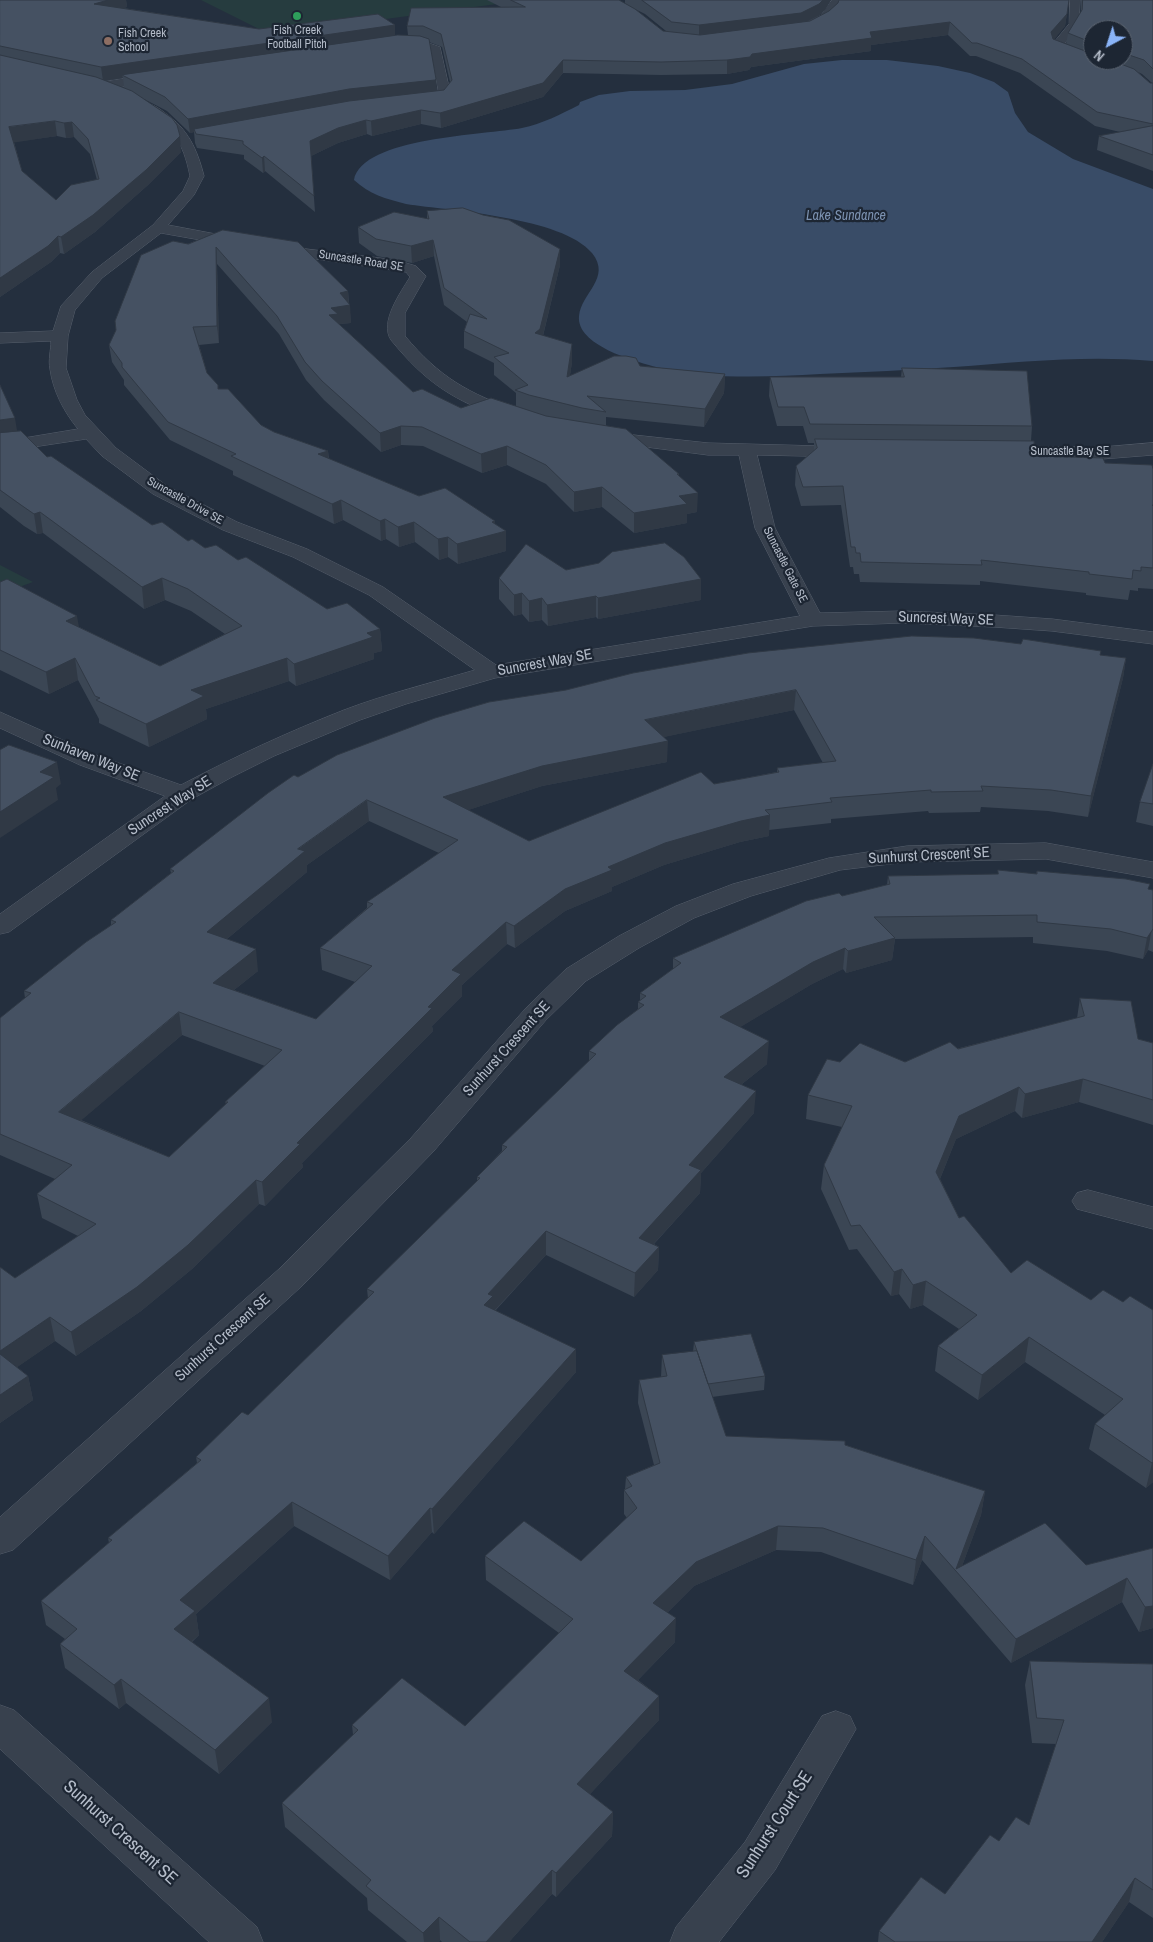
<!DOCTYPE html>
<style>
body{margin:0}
#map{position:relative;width:1153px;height:1942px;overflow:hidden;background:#242f3e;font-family:"Archivo Narrow",sans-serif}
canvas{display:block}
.north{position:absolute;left:1083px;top:20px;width:50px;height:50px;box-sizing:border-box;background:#1d2633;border:1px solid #59626f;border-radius:50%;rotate:220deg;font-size:14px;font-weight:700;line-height:20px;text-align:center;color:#b4bcc9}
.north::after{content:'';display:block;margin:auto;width:18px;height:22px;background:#8ab4f8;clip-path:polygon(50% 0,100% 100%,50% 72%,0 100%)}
</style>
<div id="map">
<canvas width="1153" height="1942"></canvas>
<div class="north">N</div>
</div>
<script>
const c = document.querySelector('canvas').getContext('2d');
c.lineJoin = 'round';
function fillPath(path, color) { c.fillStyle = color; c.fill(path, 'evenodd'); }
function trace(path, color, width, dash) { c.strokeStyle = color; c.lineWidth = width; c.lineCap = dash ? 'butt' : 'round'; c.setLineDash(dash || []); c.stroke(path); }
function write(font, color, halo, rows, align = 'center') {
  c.font = font + ' "Archivo Narrow",sans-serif'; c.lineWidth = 4.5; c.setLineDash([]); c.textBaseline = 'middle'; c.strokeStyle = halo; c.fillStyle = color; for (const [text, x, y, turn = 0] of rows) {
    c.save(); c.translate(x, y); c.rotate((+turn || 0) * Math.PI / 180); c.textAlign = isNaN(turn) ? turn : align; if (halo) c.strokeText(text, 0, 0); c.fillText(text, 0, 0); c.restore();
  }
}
const green = new Path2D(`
 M 201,0 L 488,0 L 497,4 L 282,33 L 259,29 Z
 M 0,565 L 33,582 L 0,594 Z`);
const water = new Path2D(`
 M 887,60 L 938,66 L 970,73 L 994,82 L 1008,92 L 1015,113 L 1028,132 L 1073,159 L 1153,189 L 1153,361 C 1087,355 1020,362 954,367 C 910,370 865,372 820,374 C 767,377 708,380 656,367 C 634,361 576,345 579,316 C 581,293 612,278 592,253 C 562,217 451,211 406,204 C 386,199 369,194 354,180 C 362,137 486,135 522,128 C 542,124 561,114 579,105 L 580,102 L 599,95 L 630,91 L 685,90 L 732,84 L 804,64 L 842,60 Z`);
const minor = new Path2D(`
 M 832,0 L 842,0 C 836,13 820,35 803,31 L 802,29 L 803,27 L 821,15 Z
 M 1070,0 L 1080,0 L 1079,24 L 1062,47 L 1066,50 L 1087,56 L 1089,58 L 1087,60 L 1083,61 L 1058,54 L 1050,47 L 1069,24 Z
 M 393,41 L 423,41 L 440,47 L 451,96 C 444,104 422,108 412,106 L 410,103 L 412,100 L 439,95 L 431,51 L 422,47 L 389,46 L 387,44 L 389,42 Z
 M 160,73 L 164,74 L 166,77 L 164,80 L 102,90 L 96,86 L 102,82 Z
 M 148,103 C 154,105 160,109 165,113 C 188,129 197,149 204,176 L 194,195 L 168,225 L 274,245 L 396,260 L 416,266 L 426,276 L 405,313 L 405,336 C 439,377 469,394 519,411 L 522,415 L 519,419 L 513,420 L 507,419 C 454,401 426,383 391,340 C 379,322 401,292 410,277 L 406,272 L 274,253 L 161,233 L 102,278 L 75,310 L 68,336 L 66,368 L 77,400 L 85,415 L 116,448 L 167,486 L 237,522 L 307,549 L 383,587 L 496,665 L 800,616 L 755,528 L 739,455 L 708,455 L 600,441 L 597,437 L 600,433 L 606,432 L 708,443 L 858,447 L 861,451 L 858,455 L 852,457 L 757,455 L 775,528 L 820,613 L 903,611 L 994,615 L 1052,619 L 1153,632 L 1153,644 L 1052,631 L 994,627 L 903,623 L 813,626 L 495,678 L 406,704 L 360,720 L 274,756 L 232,777 L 192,799 L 9,932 L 0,934 L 0,914 L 165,796 L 80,765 L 0,728 L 0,712 L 96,755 L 181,785 C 234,757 288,732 344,710 C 386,694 431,683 475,670 L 369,595 L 293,557 L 223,530 L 153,494 L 102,456 L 86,439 L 0,452 L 0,442 L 78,429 C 64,412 53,391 50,369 C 48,360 51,350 51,341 L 0,343 L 0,333 L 53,331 L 61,306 L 92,272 L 153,225 L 183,191 L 190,176 C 183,141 173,129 144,110 L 142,107 L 144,104 Z
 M 1153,443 L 1153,455 L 1102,459 L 998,458 L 991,456 L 989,452 L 991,448 L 998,446 L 1102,447 Z
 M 1046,843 L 1153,862 L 1153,878 L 1046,859 L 907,862 L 840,870 L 751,896 L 694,918 L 639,948 L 586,981 L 546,1020 L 433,1152 L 303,1285 L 13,1550 L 0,1554 L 0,1517 L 279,1269 L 411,1138 L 526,1008 L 566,969 L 619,936 L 676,906 L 733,884 L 829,858 L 907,846 Z
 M 1088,1190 L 1153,1207 L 1153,1229 L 1077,1209 L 1072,1201 L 1077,1193 Z
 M 0,1705 L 14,1710 L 257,1927 L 263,1942 L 209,1942 L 0,1749 Z
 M 836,1711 L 850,1716 L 856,1729 L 775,1870 L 719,1942 L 670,1942 L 676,1927 L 745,1842 L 822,1716 Z`);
const wall = new Path2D(`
 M 0,0 L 126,0 L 127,7 L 123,8 L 259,29 L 395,25 L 395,35 L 408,35 L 407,26 L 501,7 L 487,0 L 619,0 L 625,4 L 625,0 L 831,0 L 825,10 L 818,16 L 1069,0 L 1065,26 L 1054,39 L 1066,44 L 1068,33 L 1081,13 L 1081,0 L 1153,0 L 1153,171 L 1097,150 L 1099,136 L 1120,132 L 1095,126 L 1020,73 L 976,56 L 970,56 L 948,35 L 871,45 L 871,51 L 751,67 L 749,70 L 727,74 L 661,75 L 563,73 L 543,97 L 441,128 L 421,124 L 372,136 L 367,134 L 338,143 L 311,156 L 315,212 L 265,171 L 263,173 L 244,159 L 244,155 L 197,148 L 195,143 L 194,132 L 190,133 L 167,111 L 144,99 L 181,152 L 148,185 L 95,232 L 64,254 L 60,253 L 51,262 L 0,297 ZM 635,9 L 645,14 L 666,31 L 663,31 ZM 1093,30 L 1123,30 L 1123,60 L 1093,60 ZM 429,42 L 442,47 L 450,82 L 444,90 L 437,91 ZM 1138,72 L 1142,74 L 1152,83 L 1150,83 ZM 123,78 L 124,88 L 106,81 ZM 57,136 L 66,138 L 74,137 L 90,154 L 97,180 L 56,200 L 22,171 L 14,142 Z
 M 427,211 L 560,249 L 560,265 L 543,336 L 572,344 L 572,362 L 570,375 L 640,366 L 725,374 L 724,393 L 704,427 L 606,417 L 606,426 L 679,474 L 679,477 L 697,512 L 687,514 L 687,523 L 634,533 L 602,507 L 574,512 L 546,484 L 507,465 L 482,473 L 423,446 L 401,445 L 381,452 L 324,400 L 306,380 L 279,334 L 217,264 L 219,343 L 199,345 L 207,373 L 218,389 L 261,425 L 274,432 L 328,451 L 329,459 L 419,496 L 495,521 L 495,525 L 506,531 L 506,551 L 458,564 L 448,557 L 439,560 L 415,542 L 399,547 L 386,539 L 381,541 L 343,520 L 334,524 L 233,475 L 233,471 L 170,440 L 124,385 L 124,380 L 112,362 L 109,345 L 188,244 L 223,230 L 348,291 L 351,323 L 339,324 L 413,392 L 461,408 L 516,406 L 516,393 L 494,375 L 494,363 L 464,348 L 464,331 L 467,322 L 444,305 L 434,256 L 412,263 L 377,256 L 359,243 L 358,227 L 427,219 Z
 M 902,368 L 1032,426 L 1031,441 L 1035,456 L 1153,469 L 1153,589 L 1138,588 L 1138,591 L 1130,590 L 1128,600 L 1086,595 L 1086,593 L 980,581 L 980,585 L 860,582 L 859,574 L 854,574 L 853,567 L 850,567 L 841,505 L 801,506 L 795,485 L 796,466 L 814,451 L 814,443 L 808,443 L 803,426 L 777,426 L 769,396 L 770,377 L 901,377 Z
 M 0,385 L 17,431 L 47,457 L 152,525 L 205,548 L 238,560 L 327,609 L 380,629 L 382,651 L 374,653 L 374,659 L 296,686 L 289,681 L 206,709 L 207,719 L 149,747 L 99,723 L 99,719 L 78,680 L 49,694 L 0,670 L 0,582 L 79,627 L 160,666 L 225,634 L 191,611 L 165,600 L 144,609 L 43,533 L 37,534 L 24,526 L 0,507 Z
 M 566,570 L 701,579 L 701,600 L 598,619 L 596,617 L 548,626 L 542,620 L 529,622 L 522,614 L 514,616 L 499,599 L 499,578 Z
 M 1100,655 L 1126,658 L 1123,678 L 1088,817 L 1048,811 L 981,807 L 980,812 L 929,813 L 928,811 L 831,819 L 831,823 L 769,830 L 769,836 L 740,842 L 664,865 L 612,887 L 612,891 L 565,911 L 515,948 L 507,944 L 462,985 L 462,996 L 432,1026 L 433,1031 L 302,1163 L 303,1167 L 265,1206 L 259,1204 L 192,1269 L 141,1311 L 76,1356 L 55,1341 L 17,1367 L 28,1376 L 33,1400 L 0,1423 L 0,1267 L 15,1278 L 78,1236 L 42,1218 L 37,1194 L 55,1179 L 0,1155 L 0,1018 L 25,998 L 24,991 L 111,925 L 111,920 L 171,873 L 170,869 L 298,777 L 435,718 ZM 794,710 L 823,763 L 777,768 L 777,772 L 714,784 L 529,841 L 468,810 L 542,786 L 667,762 L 663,737 ZM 369,821 L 439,853 L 367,902 L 367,908 L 320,948 L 322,970 L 355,982 L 316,1019 L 234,990 L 258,971 L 227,939 L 307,872 L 307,865 ZM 182,1035 L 265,1066 L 225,1102 L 226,1104 L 169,1157 L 81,1120 Z
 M 1153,764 L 1153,826 L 1136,822 L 1140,802 Z
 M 1037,871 L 1153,890 L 1153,952 L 1148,950 L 1143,959 L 1107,951 L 1033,943 L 1033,937 L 895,939 L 892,960 L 846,973 L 843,969 L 812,984 L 740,1027 L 767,1064 L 742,1084 L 754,1113 L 701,1173 L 700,1193 L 654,1244 L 659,1247 L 658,1270 L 634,1297 L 546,1255 L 495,1311 L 576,1372 L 434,1534 L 432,1532 L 390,1580 L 294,1526 L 196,1614 L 199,1635 L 192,1642 L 272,1722 L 219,1774 L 126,1703 L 119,1709 L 65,1668 L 60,1644 L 65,1639 L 46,1625 L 41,1601 L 109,1543 L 108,1538 L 197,1463 L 196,1457 L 248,1415 L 368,1299 L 367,1289 L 477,1181 L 477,1177 L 502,1151 L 502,1145 L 589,1061 L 589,1051 L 638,1009 L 638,1002 L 640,1001 L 640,993 L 673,969 L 673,958 L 842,896 L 887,885 L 888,876 L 1036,874 Z
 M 1080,998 L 1138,1039 L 1153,1043 L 1153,1125 L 1079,1102 L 1022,1118 L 1015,1111 L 956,1139 L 940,1179 L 959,1218 L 1011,1273 L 1091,1300 L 1123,1302 L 1153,1310 L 1153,1482 L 1146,1488 L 1089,1449 L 1095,1424 L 1105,1415 L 1025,1362 L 978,1400 L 935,1371 L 938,1346 L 959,1329 L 923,1305 L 910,1309 L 899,1294 L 891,1296 L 857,1249 L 849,1250 L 821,1189 L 824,1165 L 842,1127 L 806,1119 L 808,1095 L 840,1062 L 905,1062 L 1077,1018 Z
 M 694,1342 L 765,1376 L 764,1390 L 712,1397 L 726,1436 L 845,1445 L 985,1491 L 981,1515 L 962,1566 L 1086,1565 L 1153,1548 L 1153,1628 L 1139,1632 L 1122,1602 L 1011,1663 L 922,1560 L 913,1585 L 821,1552 L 776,1550 L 694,1586 L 667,1613 L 675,1642 L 638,1680 L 659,1696 L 659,1720 L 590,1794 L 613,1812 L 612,1836 L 556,1897 L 552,1894 L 509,1942 L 442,1942 L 440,1940 L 439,1942 L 407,1942 L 368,1910 L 367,1898 L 285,1827 L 282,1803 L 353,1735 L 352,1725 L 465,1726 L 559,1633 L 486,1580 L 485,1556 L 581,1561 L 627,1518 L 624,1514 L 624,1490 L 625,1489 L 626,1477 L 654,1465 L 638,1403 L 639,1380 L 661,1377 L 662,1355 L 693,1352 Z
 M 1030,1661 L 1153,1664 L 1153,1918 L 1129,1902 L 1102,1942 L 878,1942 L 879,1931 L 945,1894 L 999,1841 L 1029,1825 L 1056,1744 L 1032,1743 L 1025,1685 Z`);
const shadedWall = new Path2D(`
 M 108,0 L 126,0 L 127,7 L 96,17 L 94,4 Z
 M 823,0 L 831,0 L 825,10 L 818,16 L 800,25 L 699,38 L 699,25 Z
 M 1067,14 L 1065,26 L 1050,45 L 1051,32 Z
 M 950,22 L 948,35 L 871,45 L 871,51 L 751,67 L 749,70 L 727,74 L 727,60 L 752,54 L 870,32 Z
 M 395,25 L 395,39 L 122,75 L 123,78 L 103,81 L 101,67 Z
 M 563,60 L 563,73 L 543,97 L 441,128 L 440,113 Z
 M 436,79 L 437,92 L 194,129 L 194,132 L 190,133 L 188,119 L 349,89 Z
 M 421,110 L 421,124 L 372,136 L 371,121 Z
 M 366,120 L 367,134 L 338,143 L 311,156 L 310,141 L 338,128 Z
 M 55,121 L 57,136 L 11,143 L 9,127 Z
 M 72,122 L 74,137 L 66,138 L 64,123 Z
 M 180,136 L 181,152 L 148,185 L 95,232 L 64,254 L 61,237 Z
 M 264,156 L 265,171 L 263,173 L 262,158 Z
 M 58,236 L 60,253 L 51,262 L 0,297 L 0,278 Z
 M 433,240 L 434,256 L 412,263 L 411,246 Z
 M 216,247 L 217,264 L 219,343 L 217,326 Z
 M 560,249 L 560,265 L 540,347 L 535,333 Z
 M 348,291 L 349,306 L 350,305 L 351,323 L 339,324 L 329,315 L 331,308 L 340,293 Z
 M 572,344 L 572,362 L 567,395 L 567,377 Z
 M 725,374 L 724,393 L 704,427 L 705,409 Z
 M 15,418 L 18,437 L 0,441 L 0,420 Z
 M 401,426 L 401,445 L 381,452 L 380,433 Z
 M 507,446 L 507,465 L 482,473 L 481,454 Z
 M 328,451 L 329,470 L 318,454 Z
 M 602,487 L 602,507 L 574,512 L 574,492 Z
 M 698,493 L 697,512 L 687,514 L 687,523 L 634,533 L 634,513 L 679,496 Z
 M 341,500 L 343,520 L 334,524 L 332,504 Z
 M 40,512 L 43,533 L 37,534 L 34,514 Z
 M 385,519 L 386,539 L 381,541 L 380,521 Z
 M 495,521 L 496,534 L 506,531 L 506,551 L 458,564 L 457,544 L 492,522 Z
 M 414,522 L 415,542 L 399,547 L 398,527 Z
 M 448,537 L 448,557 L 439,560 L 438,539 Z
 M 162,578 L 165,600 L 144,609 L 142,587 Z
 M 701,579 L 701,600 L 598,619 L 598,598 Z
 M 522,593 L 522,614 L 514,616 L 514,595 Z
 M 596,596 L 596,617 L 548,626 L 547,605 Z
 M 542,598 L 542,620 L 529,622 L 529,601 Z
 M 77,616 L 81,638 L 66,621 Z
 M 380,629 L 382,651 L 374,653 L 374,659 L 296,686 L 294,664 L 367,633 Z
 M 75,658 L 78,680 L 49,694 L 46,672 Z
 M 287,658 L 289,681 L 206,709 L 207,719 L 149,747 L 146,724 L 191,690 Z
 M 1126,658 L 1123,678 L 1088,817 L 1091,796 Z
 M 796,690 L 794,710 L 645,741 L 645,720 Z
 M 668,741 L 667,762 L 542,786 L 444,818 L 443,797 L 542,766 Z
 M 57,762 L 61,784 L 56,788 L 58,800 L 0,838 L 0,812 L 40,772 Z
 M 367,800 L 369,821 L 307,865 L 307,872 L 209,954 L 207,932 L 298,849 Z
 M 770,815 L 769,836 L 740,842 L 664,865 L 612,887 L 612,891 L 565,911 L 515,948 L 514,926 L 565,889 L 608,867 L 665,843 L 741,821 Z
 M 506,922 L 507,944 L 462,985 L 462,996 L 432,1026 L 433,1031 L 302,1163 L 303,1167 L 265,1206 L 262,1182 L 297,1143 L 428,1007 L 452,970 Z
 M 1152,928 L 1148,950 L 1143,959 L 1147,938 Z
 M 895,938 L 892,960 L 846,973 L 848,951 Z
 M 845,948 L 843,969 L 812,984 L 719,1040 L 720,1017 L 813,962 Z
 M 256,949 L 258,971 L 215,1005 L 213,983 Z
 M 179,1012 L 182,1035 L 64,1135 L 59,1112 Z
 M 769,1041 L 767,1064 L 723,1099 L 724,1077 Z
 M 1083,1079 L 1079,1102 L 1022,1118 L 1025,1094 Z
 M 1019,1087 L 1015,1111 L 956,1139 L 933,1196 L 936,1172 L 959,1116 Z
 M 756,1091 L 754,1113 L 701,1173 L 700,1193 L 638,1261 L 639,1238 L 689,1165 Z
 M 256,1180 L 259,1204 L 192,1269 L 141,1311 L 76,1356 L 71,1332 Z
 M 546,1231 L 546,1255 L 493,1312 L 484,1305 L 488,1294 Z
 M 659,1247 L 658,1270 L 634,1297 L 635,1273 Z
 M 902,1269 L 899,1294 L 891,1296 L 894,1272 Z
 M 926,1281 L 923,1305 L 910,1309 L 913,1285 Z
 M 50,1317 L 55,1341 L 3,1377 L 0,1362 L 0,1351 Z
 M 1029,1337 L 1025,1362 L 978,1400 L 982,1375 Z
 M 576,1349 L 576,1372 L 434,1534 L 432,1509 Z
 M 28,1376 L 33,1400 L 0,1423 L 0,1395 Z
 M 1153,1462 L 1153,1482 L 1146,1488 L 1152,1463 Z
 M 985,1491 L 981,1515 L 959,1574 L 956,1569 Z
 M 292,1502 L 294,1526 L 196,1614 L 199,1635 L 178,1653 L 174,1629 L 180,1600 Z
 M 430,1508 L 432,1532 L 390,1580 L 388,1556 Z
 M 778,1526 L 776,1550 L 694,1586 L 653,1627 L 653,1603 L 696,1562 Z
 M 925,1536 L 922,1560 L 913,1585 L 916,1560 Z
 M 1127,1578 L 1122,1602 L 1011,1663 L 1016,1639 Z
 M 1153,1606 L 1153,1628 L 1139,1632 L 1145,1607 Z
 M 676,1618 L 675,1642 L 623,1695 L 624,1671 Z
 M 121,1679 L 126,1703 L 119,1709 L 114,1685 Z
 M 659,1696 L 659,1720 L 577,1808 L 577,1784 Z
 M 269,1698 L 272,1722 L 219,1774 L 215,1750 Z
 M 613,1812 L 612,1836 L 556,1897 L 556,1873 Z
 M 552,1870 L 552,1894 L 509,1942 L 486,1942 Z
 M 1135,1878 L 1129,1902 L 1102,1942 L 1092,1942 Z
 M 439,1917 L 440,1940 L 439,1942 L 424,1942 L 423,1933 Z`);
const building = new Path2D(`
 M 0,0 L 108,0 L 94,4 L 259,29 L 378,14 L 395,25 L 101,67 L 0,46 Z
 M 511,0 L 619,0 L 635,9 L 663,31 L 700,35 L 810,21 L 829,11 L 838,3 L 839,0 L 1069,0 L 1067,14 L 1051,32 L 1053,39 L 1093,54 L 1093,60 L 1110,60 L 1134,69 L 1150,83 L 1153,83 L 1153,124 L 1097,112 L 1022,59 L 977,43 L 972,43 L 950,22 L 870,32 L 872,38 L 752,54 L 750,57 L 727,60 L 661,62 L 563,60 L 543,83 L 440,113 L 421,110 L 371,121 L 366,120 L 338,128 L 310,141 L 314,196 L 264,156 L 262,158 L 243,144 L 243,141 L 196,134 L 194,129 L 349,101 L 444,90 L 452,80 L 441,34 L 423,26 L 407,26 L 411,8 L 525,7 Z
 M 642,0 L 823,0 L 819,4 L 801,13 L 699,25 L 672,22 Z
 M 1083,0 L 1153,0 L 1153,69 L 1144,60 L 1123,53 L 1123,30 L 1093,30 L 1093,43 L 1068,33 L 1082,10 Z
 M 398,35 L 420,36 L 429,39 L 436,79 L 435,80 L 349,89 L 188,119 L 165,97 L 122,75 Z
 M 0,55 L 96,77 L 132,91 L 172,118 L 177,125 L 180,136 L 146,170 L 93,215 L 61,237 L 58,236 L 48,246 L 0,278 ZM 55,121 L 64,123 L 72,122 L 88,139 L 99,179 L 71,185 L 56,200 L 22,171 L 9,127 Z
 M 1153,126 L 1153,155 L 1099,136 Z
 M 463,208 L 483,215 L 509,220 L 560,249 L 540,329 L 535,333 L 572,344 L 567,377 L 614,356 L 626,356 L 636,358 L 640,366 L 725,374 L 705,409 L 587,396 L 606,412 L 582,408 L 529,395 L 515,390 L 528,385 L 494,357 L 509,353 L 464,331 L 470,314 L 487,319 L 444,288 L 433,240 L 411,246 L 376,239 L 358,227 L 394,212 L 429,219 L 427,211 Z
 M 223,230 L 298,242 L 348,291 L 340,293 L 350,305 L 331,308 L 338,314 L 329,315 L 413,392 L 422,389 L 461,408 L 491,398 L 546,416 L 626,429 L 679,474 L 677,474 L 698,493 L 679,496 L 687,504 L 634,513 L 602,487 L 574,492 L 546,465 L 507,446 L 481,454 L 422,427 L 401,426 L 380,433 L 322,381 L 305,362 L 277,316 L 216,247 L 217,326 L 193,327 L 207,373 L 218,385 L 218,389 L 228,389 L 261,425 L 274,432 L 328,451 L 318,454 L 419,496 L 445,488 L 495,521 L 492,522 L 506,531 L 457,544 L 448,537 L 438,539 L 414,522 L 398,527 L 385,519 L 380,521 L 341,500 L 332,504 L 231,456 L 236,454 L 168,422 L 122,367 L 122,363 L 109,345 L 116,330 L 115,321 L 141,255 L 173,241 L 188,244 Z
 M 902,368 L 1027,371 L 1032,426 L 810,424 L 804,407 L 778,407 L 770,377 L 904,377 Z
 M 0,385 L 15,418 L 0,420 Z
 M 21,431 L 47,457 L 51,456 L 152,525 L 162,522 L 188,541 L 192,539 L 205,548 L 216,545 L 238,560 L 246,557 L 327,609 L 347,603 L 380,629 L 367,633 L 373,637 L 294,664 L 287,658 L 191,690 L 204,696 L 146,724 L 96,700 L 100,698 L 95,696 L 75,658 L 46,672 L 0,650 L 0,582 L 7,579 L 77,616 L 66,621 L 160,666 L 242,626 L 188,589 L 162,578 L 142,587 L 40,512 L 34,514 L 21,505 L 0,490 L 0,433 Z
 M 815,439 L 1034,441 L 1035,456 L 1103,458 L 1105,463 L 1152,465 L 1153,469 L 1153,505 L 1152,505 L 1153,506 L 1153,568 L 1141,567 L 1141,571 L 1133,570 L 1132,579 L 1089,574 L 1089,572 L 981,560 L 982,565 L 861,562 L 860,553 L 856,553 L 855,547 L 851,547 L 843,486 L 803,487 L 796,466 L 817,448 Z
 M 665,543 L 684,557 L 701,579 L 598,598 L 596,596 L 547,605 L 542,598 L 529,601 L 522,593 L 514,595 L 499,578 L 526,544 L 566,570 L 599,563 L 612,552 Z
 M 912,636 L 974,638 L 1021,644 L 1023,639 L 1101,651 L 1100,655 L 1126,658 L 1091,796 L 1051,790 L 981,786 L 983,791 L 931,792 L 931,790 L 830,798 L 832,802 L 765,810 L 770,815 L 741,821 L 665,843 L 608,867 L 612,870 L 565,889 L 514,926 L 506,922 L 452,970 L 461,974 L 428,1007 L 432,1008 L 297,1143 L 300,1144 L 262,1182 L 256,1180 L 188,1245 L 137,1287 L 71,1332 L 50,1317 L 0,1351 L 0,1267 L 15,1278 L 96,1224 L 37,1194 L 72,1165 L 0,1134 L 0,1018 L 31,993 L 24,991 L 86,942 L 116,922 L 111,920 L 174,871 L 170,869 L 268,793 L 294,775 L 298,777 L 337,755 L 435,718 L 489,702 L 566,690 L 633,673 L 748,653 ZM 796,690 L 836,761 L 777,768 L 779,772 L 714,784 L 701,772 L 529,841 L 443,797 L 542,766 L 668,741 L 645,720 ZM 367,800 L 458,840 L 367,902 L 373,904 L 320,948 L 372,966 L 316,1019 L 213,983 L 256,949 L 207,932 L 305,851 L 298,849 ZM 179,1012 L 282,1050 L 225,1102 L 228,1102 L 169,1157 L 59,1112 Z
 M 9,745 L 57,762 L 40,772 L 54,777 L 0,812 L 0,750 Z
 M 1153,764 L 1153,804 L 1140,802 Z
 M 998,870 L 1037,874 L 1037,871 L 1126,879 L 1150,884 L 1148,889 L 1153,890 L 1153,929 L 1147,938 L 1111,929 L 1037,922 L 1037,915 L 874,917 L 895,938 L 848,951 L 845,948 L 813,962 L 720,1017 L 769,1041 L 724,1077 L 756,1091 L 689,1165 L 701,1170 L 639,1238 L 659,1247 L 635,1273 L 546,1231 L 488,1294 L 493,1296 L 484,1305 L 576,1349 L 432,1509 L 430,1508 L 388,1556 L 292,1502 L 180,1600 L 195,1611 L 174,1629 L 269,1698 L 215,1750 L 121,1679 L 114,1685 L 60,1644 L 77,1629 L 41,1601 L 112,1540 L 108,1538 L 201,1460 L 196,1457 L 242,1412 L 248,1415 L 374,1292 L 367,1289 L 480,1178 L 477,1177 L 507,1147 L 502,1145 L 596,1054 L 589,1051 L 617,1025 L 644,1005 L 638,1002 L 646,996 L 640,993 L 681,963 L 673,958 L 806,901 L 839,893 L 842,896 L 890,884 L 888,876 L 998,874 Z
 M 1080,998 L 1131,1001 L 1138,1039 L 1153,1043 L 1153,1100 L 1083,1079 L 1025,1094 L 1019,1087 L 959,1116 L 936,1172 L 959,1218 L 964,1216 L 1011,1273 L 1027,1260 L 1091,1300 L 1103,1290 L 1123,1302 L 1130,1296 L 1153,1310 L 1153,1462 L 1152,1463 L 1095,1424 L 1123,1399 L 1029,1337 L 982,1375 L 938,1346 L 977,1315 L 926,1281 L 913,1285 L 902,1269 L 894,1272 L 860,1225 L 851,1226 L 824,1165 L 852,1106 L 808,1095 L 827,1059 L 840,1062 L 860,1043 L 905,1062 L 950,1042 L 958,1049 L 1084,1016 Z
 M 751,1334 L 765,1376 L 708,1384 L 694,1342 Z
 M 697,1351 L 726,1436 L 845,1441 L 845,1445 L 985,1491 L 956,1569 L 1045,1523 L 1086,1565 L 1153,1548 L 1153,1606 L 1145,1607 L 1127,1578 L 1016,1639 L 925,1536 L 916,1560 L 823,1528 L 778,1526 L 696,1562 L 653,1603 L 676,1618 L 624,1671 L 659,1696 L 577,1784 L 613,1812 L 556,1873 L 552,1870 L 486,1942 L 470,1942 L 439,1917 L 423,1933 L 366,1886 L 371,1880 L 282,1803 L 358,1730 L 352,1725 L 402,1678 L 465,1726 L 573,1619 L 485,1556 L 524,1521 L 581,1561 L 637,1508 L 624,1490 L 632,1486 L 626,1477 L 660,1463 L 639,1380 L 667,1376 L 662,1355 Z
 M 0,1354 L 28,1376 L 0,1395 Z
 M 1030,1661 L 1153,1664 L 1153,1890 L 1135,1878 L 1092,1942 L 895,1942 L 879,1931 L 921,1877 L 945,1894 L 990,1835 L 999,1841 L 1016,1817 L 1029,1825 L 1064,1720 L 1037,1718 Z`);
const markers = [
 [297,16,5,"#2e9e5b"],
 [108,41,5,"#8d6e63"]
];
const farPoinames = [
 ["Fish Creek",297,31],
 ["Football Pitch",297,45],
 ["Fish Creek",118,34,"left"],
 ["School",118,48,"left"]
];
const farStreetnames = [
 ["Suncastle Road SE",361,261,9],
 ["Suncastle Bay SE",1070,452],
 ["Suncastle Drive SE",185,501,29],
 ["Suncastle Gate SE",785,565,63]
];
const farWaternames = [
 ["Lake Sundance",846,216]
];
const streetNames = [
 ["Suncrest Way SE",946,619,2],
 ["Suncrest Way SE",545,663,-10],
 ["Sunhaven Way SE",91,758,22],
 ["Suncrest Way SE",170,806,-33],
 ["Sunhurst Crescent SE",929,856,-3],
 ["Sunhurst Crescent SE",507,1049,-48],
 ["Sunhurst Crescent SE",223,1338,-42]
];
const nearStreetnames = [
 ["Sunhurst Court SE",775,1825,-57],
 ["Sunhurst Crescent SE",120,1833,42]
];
fillPath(green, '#263c3f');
fillPath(water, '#394c67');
trace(minor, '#565f6c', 1);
fillPath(minor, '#38414e');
fillPath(wall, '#3b4654');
fillPath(shadedWall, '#303945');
fillPath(building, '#455162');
trace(building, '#303945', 1);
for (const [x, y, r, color] of markers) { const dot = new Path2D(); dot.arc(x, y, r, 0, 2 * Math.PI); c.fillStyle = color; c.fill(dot); trace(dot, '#1d2633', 2); }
write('12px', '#b4bcc9', '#1d2633', farPoinames);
write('12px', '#b4bcc9', '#1d2633', farStreetnames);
write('italic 14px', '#7c92b1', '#1d2633', farWaternames);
write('15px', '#b4bcc9', '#1d2633', streetNames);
write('18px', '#b4bcc9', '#1d2633', nearStreetnames);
</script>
